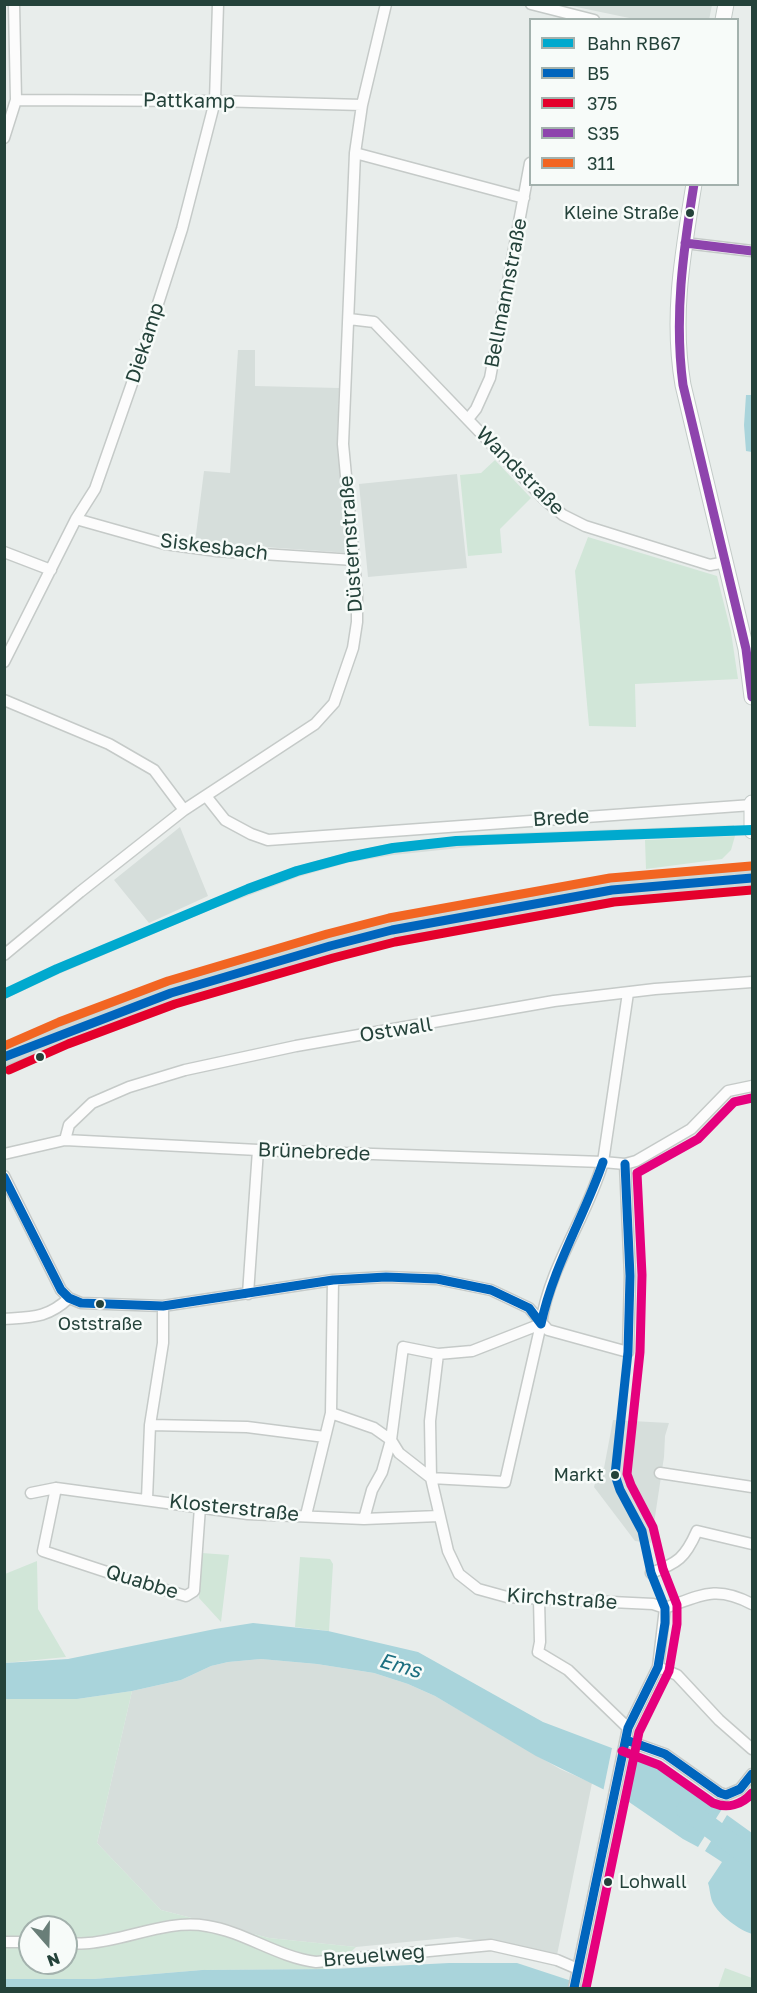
<!DOCTYPE html>
<meta charset="utf-8">
<style>
body{margin:0}
#map{position:relative;width:757px;height:1993px;overflow:hidden;background:#e8edeb;font-family:"Golos Text",sans-serif}
canvas{display:block}
.frame{position:absolute;inset:0;border:6px solid #24423a;pointer-events:none}
.legend{position:absolute;left:529px;top:18px;width:210px;height:168px;box-sizing:border-box;background:#f7fbf9;border:2px solid #a3b1ad;margin:0;padding:8px 10px;list-style:none;font-size:18px;color:#24423a}
.legend li{display:flex;align-items:center;gap:12px;height:30px}
.legend b{width:30px;border:2px solid #a3b1ad}
.north{position:absolute;left:18px;top:1915px;width:60px;height:60px;box-sizing:border-box;background:#f7fbf9;border:2px solid #a3b1ad;border-radius:50%;rotate:160deg;font-size:16px;font-weight:700;line-height:24px;text-align:center;color:#24423a}
.north::after{content:'';display:block;margin:auto;width:21px;height:27px;background:#697e78;clip-path:polygon(50% 0,100% 100%,50% 72%,0 100%)}
</style>
<div id="map">
<canvas width="757" height="1993"></canvas>
<div class="frame"></div>
<ul class="legend">
<li><b style="height:8px;background:#00a9ce"></b>Bahn RB67</li>
<li><b style="height:8px;background:#0065bd"></b>B5</li>
<li><b style="height:8px;background:#e4002b"></b>375</li>
<li><b style="height:8px;background:#8e44ad"></b>S35</li>
<li><b style="height:8px;background:#f26522"></b>311</li>
</ul>
<div class="north">N</div>
</div>
<script>
const c = document.querySelector('canvas').getContext('2d');
c.lineJoin = 'round';
function fillPath(path, color) { c.fillStyle = color; c.fill(path, 'evenodd'); }
function trace(path, color, width, dash) { c.strokeStyle = color; c.lineWidth = width; c.lineCap = dash ? 'butt' : 'round'; c.setLineDash(dash || []); c.stroke(path); }
function write(font, color, halo, rows, align = 'center') {
  c.font = font + ' "Golos Text",sans-serif'; c.lineWidth = 5; c.setLineDash([]); c.textBaseline = 'middle'; c.strokeStyle = halo; c.fillStyle = color; for (const [text, x, y, turn = 0] of rows) {
    c.save(); c.translate(x, y); c.rotate((+turn || 0) * Math.PI / 180); c.textAlign = isNaN(turn) ? turn : align; if (halo) c.strokeText(text, 0, 0); c.fillText(text, 0, 0); c.restore();
  }
}
const built = new Path2D(`
 M 567,5 L 567,4 L 712,5 L 709,20 L 634,19 Z
 M 238,350 L 255,350 L 255,386 L 339,388 L 337,446 L 349,553 L 195,542 L 204,471 L 230,473 Z
 M 457,474 L 467,568 L 368,577 L 359,484 Z
 M 734,825 L 735,836 L 488,845 L 393,855 L 347,863 L 298,877 L 210,910 L 59,974 L 5,999 L 5,990 L 205,902 L 294,867 L 345,853 L 392,843 L 486,834 Z
 M 180,827 L 208,896 L 149,923 L 114,880 Z
 M 613,1420 L 669,1423 L 665,1436 L 664,1457 L 651,1543 L 635,1541 L 594,1487 L 599,1468 L 604,1468 Z
 M 261,1659 L 317,1664 L 374,1673 L 408,1684 L 435,1696 L 560,1769 L 592,1783 L 557,1955 L 457,1937 L 356,1947 L 269,1938 L 161,1910 L 97,1843 L 132,1691 L 181,1680 L 211,1666 L 228,1662 Z`);
const green = new Path2D(`
 M 495,460 L 531,498 L 500,529 L 502,553 L 468,556 L 460,475 L 481,473 Z
 M 588,537 L 717,576 L 731,632 L 738,679 L 635,684 L 636,727 L 589,726 L 575,571 Z
 M 735,836 L 731,850 L 722,859 L 646,869 L 645,840 Z
 M 202,1553 L 229,1555 L 221,1622 L 199,1598 Z
 M 300,1557 L 330,1559 L 333,1564 L 329,1631 L 295,1627 Z
 M 37,1561 L 38,1609 L 66,1657 L 5,1663 L 5,1574 Z
 M 132,1691 L 97,1843 L 161,1910 L 269,1938 L 356,1947 L 333,1969 L 202,1970 L 95,1979 L 5,1979 L 4,1699 L 77,1699 ZM 30,1927 L 66,1927 L 66,1963 L 30,1963 Z
 M 725,1968 L 752,1978 L 752,1988 L 718,1988 Z`);
const water = new Path2D(`
 M 746,395 L 752,395 L 752,452 L 746,451 L 744,425 Z
 M 253,1623 L 328,1631 L 418,1652 L 543,1722 L 662,1767 L 705,1794 L 722,1809 L 698,1847 L 683,1839 L 629,1802 L 536,1756 L 435,1696 L 408,1684 L 374,1673 L 317,1664 L 261,1659 L 228,1662 L 211,1666 L 181,1680 L 132,1691 L 77,1699 L 5,1699 L 5,1663 L 68,1659 L 215,1629 Z
 M 727,1815 L 752,1833 L 752,1934 C 739,1930 719,1915 713,1903 C 710,1897 710,1889 708,1883 L 722,1862 L 705,1851 Z
 M 449,1963 L 517,1963 L 593,1988 L 5,1988 L 4,1979 L 95,1979 L 202,1970 L 333,1969 Z`);
const pier = new Path2D(`
 M 612,1748 L 636,1753 L 626,1802 L 603,1792 Z`);
const river = new Path2D(`
 M 687,1810 L 743,1852 L 752,1856`);
const minor = new Path2D(`
 M 531,4 L 594,20
 M 16,100 L 215,101 L 362,105
 M 4,138 L 16,100 L 14,4
 M 355,153 L 524,198
 M 685,243 L 752,251
 M 349,319 L 374,322 L 546,501 L 563,515 L 585,526 L 710,565 L 726,562
 M 468,419 L 476,409 L 490,378 L 530,163
 M 76,519 L 165,544 L 217,551 L 354,560
 M 4,552 L 51,570
 M 4,662 L 76,519 L 95,489 L 136,372 L 182,229 L 215,101 L 218,4
 M 4,700 L 109,744 L 154,770 L 184,810
 M 206,796 L 225,820 L 251,834 L 268,840 L 752,805
 M 4,955 L 80,892 L 184,810 L 315,724 L 334,703 L 353,648 L 357,622 L 357,593 L 343,444 L 355,153 L 362,105 L 386,4
 M 65,1140 L 69,1125 L 92,1103 L 129,1087 L 185,1070 L 296,1046 L 554,1001 L 655,989 L 752,982
 M 4,1154 L 65,1140 L 258,1150 L 603,1162 L 625,1164 L 636,1161 L 691,1129 L 728,1091 L 752,1086
 M 4,1176 L 61,1290 L 69,1298 L 81,1303 L 163,1306 L 333,1280 L 386,1277 L 437,1279 L 491,1290 L 529,1308 L 548,1330 L 628,1352 L 630,1276 L 625,1164
 M 248,1294 L 258,1150
 M 4,1319 C 32,1317 48,1318 69,1298
 M 541,1324 L 472,1351 L 438,1354 L 430,1421 L 431,1478 L 448,1551 L 459,1574 L 478,1589 L 507,1597 L 653,1604 L 665,1608
 M 331,1413 L 374,1428 L 391,1440 L 403,1347 L 438,1354
 M 150,1425 L 247,1427 L 325,1437
 M 660,1473 L 752,1487
 M 431,1478 L 505,1482 L 541,1324 C 549,1267 587,1217 603,1162 L 628,993
 M 56,1488 L 43,1551 L 125,1578 L 186,1596 L 194,1591 L 200,1507
 M 31,1493 L 56,1488 L 248,1514 L 364,1519 L 439,1516
 M 147,1499 L 150,1425 L 163,1343 L 163,1306
 M 306,1515 L 331,1413 L 333,1280
 M 364,1519 L 372,1490 L 382,1472 L 391,1440 L 399,1453 L 431,1478
 M 651,1573 C 678,1563 685,1558 697,1531 L 752,1544
 M 539,1599 L 540,1642 L 538,1652 L 568,1670 L 628,1728
 M 665,1608 C 702,1595 716,1585 752,1604
 M 658,1667 L 677,1675 L 719,1720 L 752,1749
 M 626,1740 L 665,1754 L 720,1793 L 726,1795 L 740,1789 L 752,1774
 M 4,1942 L 30,1942
 M 66,1943 C 74,1943 82,1944 89,1943 C 128,1940 167,1919 207,1926 C 245,1932 277,1957 316,1962 L 491,1945 L 557,1960 L 578,1969
 M 574,1988 L 628,1728 L 658,1667 L 665,1608`);
const secondary = new Path2D(`
 M 723,20 L 726,4
 M 694,184 C 683,253 671,316 683,385 L 746,649 L 752,697
 M 752,803 L 752,831`);
const primary = new Path2D(`
 M 4,1057 L 171,993 L 330,946 L 392,930 L 612,890 L 752,878`);
const bus1 = new Path2D(`
 M 4,1057 L 171,993 L 330,946 L 392,930 L 612,890 L 752,878
 M 4,1177 L 61,1290 L 69,1298 L 81,1303 L 163,1306 L 333,1280 L 386,1277 L 437,1279 L 491,1290 L 529,1308 L 541,1324
 M 541,1324 C 553,1267 584,1217 603,1162
 M 626,1740 L 665,1754 L 720,1793 L 726,1795 L 740,1789 L 752,1774
 M 574,1988 L 628,1728 L 658,1667 L 665,1623 L 665,1608 L 651,1573 L 642,1531 L 620,1490 L 615,1475 L 628,1352 L 630,1276 L 625,1164`);
const bus2 = new Path2D(`
 M 9,1070 L 68,1044 L 175,1004 L 333,958 L 395,942 L 614,902 L 752,890`);
const bus3 = new Path2D(`
 M 694,184 C 683,252 674,317 683,385 L 746,649 L 752,697
 M 685,243 L 752,251`);
const bus4 = new Path2D(`
 M 4,1046 L 59,1022 L 168,981 L 327,934 L 389,918 L 610,878 L 751,866`);
const bus5 = new Path2D(`
 M 622,1751 L 659,1765 L 713,1803 C 727,1809 742,1805 752,1793
 M 586,1988 L 639,1732 L 669,1671 L 677,1624 L 677,1605 L 663,1569 L 653,1527 L 631,1485 L 627,1474 L 640,1352 L 642,1275 L 637,1173 L 698,1139 L 734,1102 L 752,1098`);
const rail1 = new Path2D(`
 M 4,994 L 57,969 L 248,889 L 297,871 L 349,857 L 393,848 L 456,841 L 752,830`);
const markers = [
 [690,213,5,"#24423a"],
 [40,1057,5,"#24423a"],
 [100,1304,5,"#24423a"],
 [615,1475,5,"#24423a"],
 [608,1882,5,"#24423a"]
];
const busNames = [
 ["Kleine Straße",679,213],
 ["Oststraße",100,1324,"center"],
 ["Markt",604,1475],
 ["Lohwall",619,1882,"left"]
];
const streetNames = [
 ["Pattkamp",189,101,1],
 ["Bellmannstraße",506,293,-79],
 ["Diekamp",145,343,-72],
 ["Wandstraße",520,471,45],
 ["Düsternstraße",351,544,-94],
 ["Siskesbach",214,547,7],
 ["Brede",561,818,-4],
 ["Ostwall",396,1030,-9],
 ["Brünebrede",314,1152,2],
 ["Klosterstraße",234,1508,6],
 ["Quabbe",142,1582,17],
 ["Kirchstraße",562,1599,4],
 ["Breuelweg",374,1956,-5]
];
const waterNames = [
 ["Ems",400,1666,16]
];
fillPath(built, '#d6dedb');
fillPath(green, '#d1e6d8');
fillPath(water, '#a9d4db');
fillPath(pier, '#e8edeb');
trace(river, '#a9d4db', 21);
trace(minor, '#c5cac8', 13);
trace(secondary, '#c3cbc8', 17);
trace(primary, '#c3ccc9', 19);
trace(minor, '#fcfcfc', 10);
trace(secondary, '#fcfcfc', 15);
trace(primary, '#cfd7d5', 16);
trace(bus1, '#0065bd', 9);
trace(bus2, '#e4002b', 9);
trace(bus3, '#8e44ad', 9);
trace(bus4, '#f26522', 9);
trace(bus5, '#e5007d', 9);
trace(rail1, '#00a9ce', 10);
for (const [x, y, r, color] of markers) { const dot = new Path2D(); dot.arc(x, y, r, 0, 2 * Math.PI); c.fillStyle = color; c.fill(dot); trace(dot, '#f7fbf9', 2); }
write('18px', '#24423a', '#f7fbf9', busNames, 'right');
write('20px', '#24423a', '#f7fbf9', streetNames);
write('italic 21px', '#1c6f80', '#f7fbf9', waterNames);
</script>
